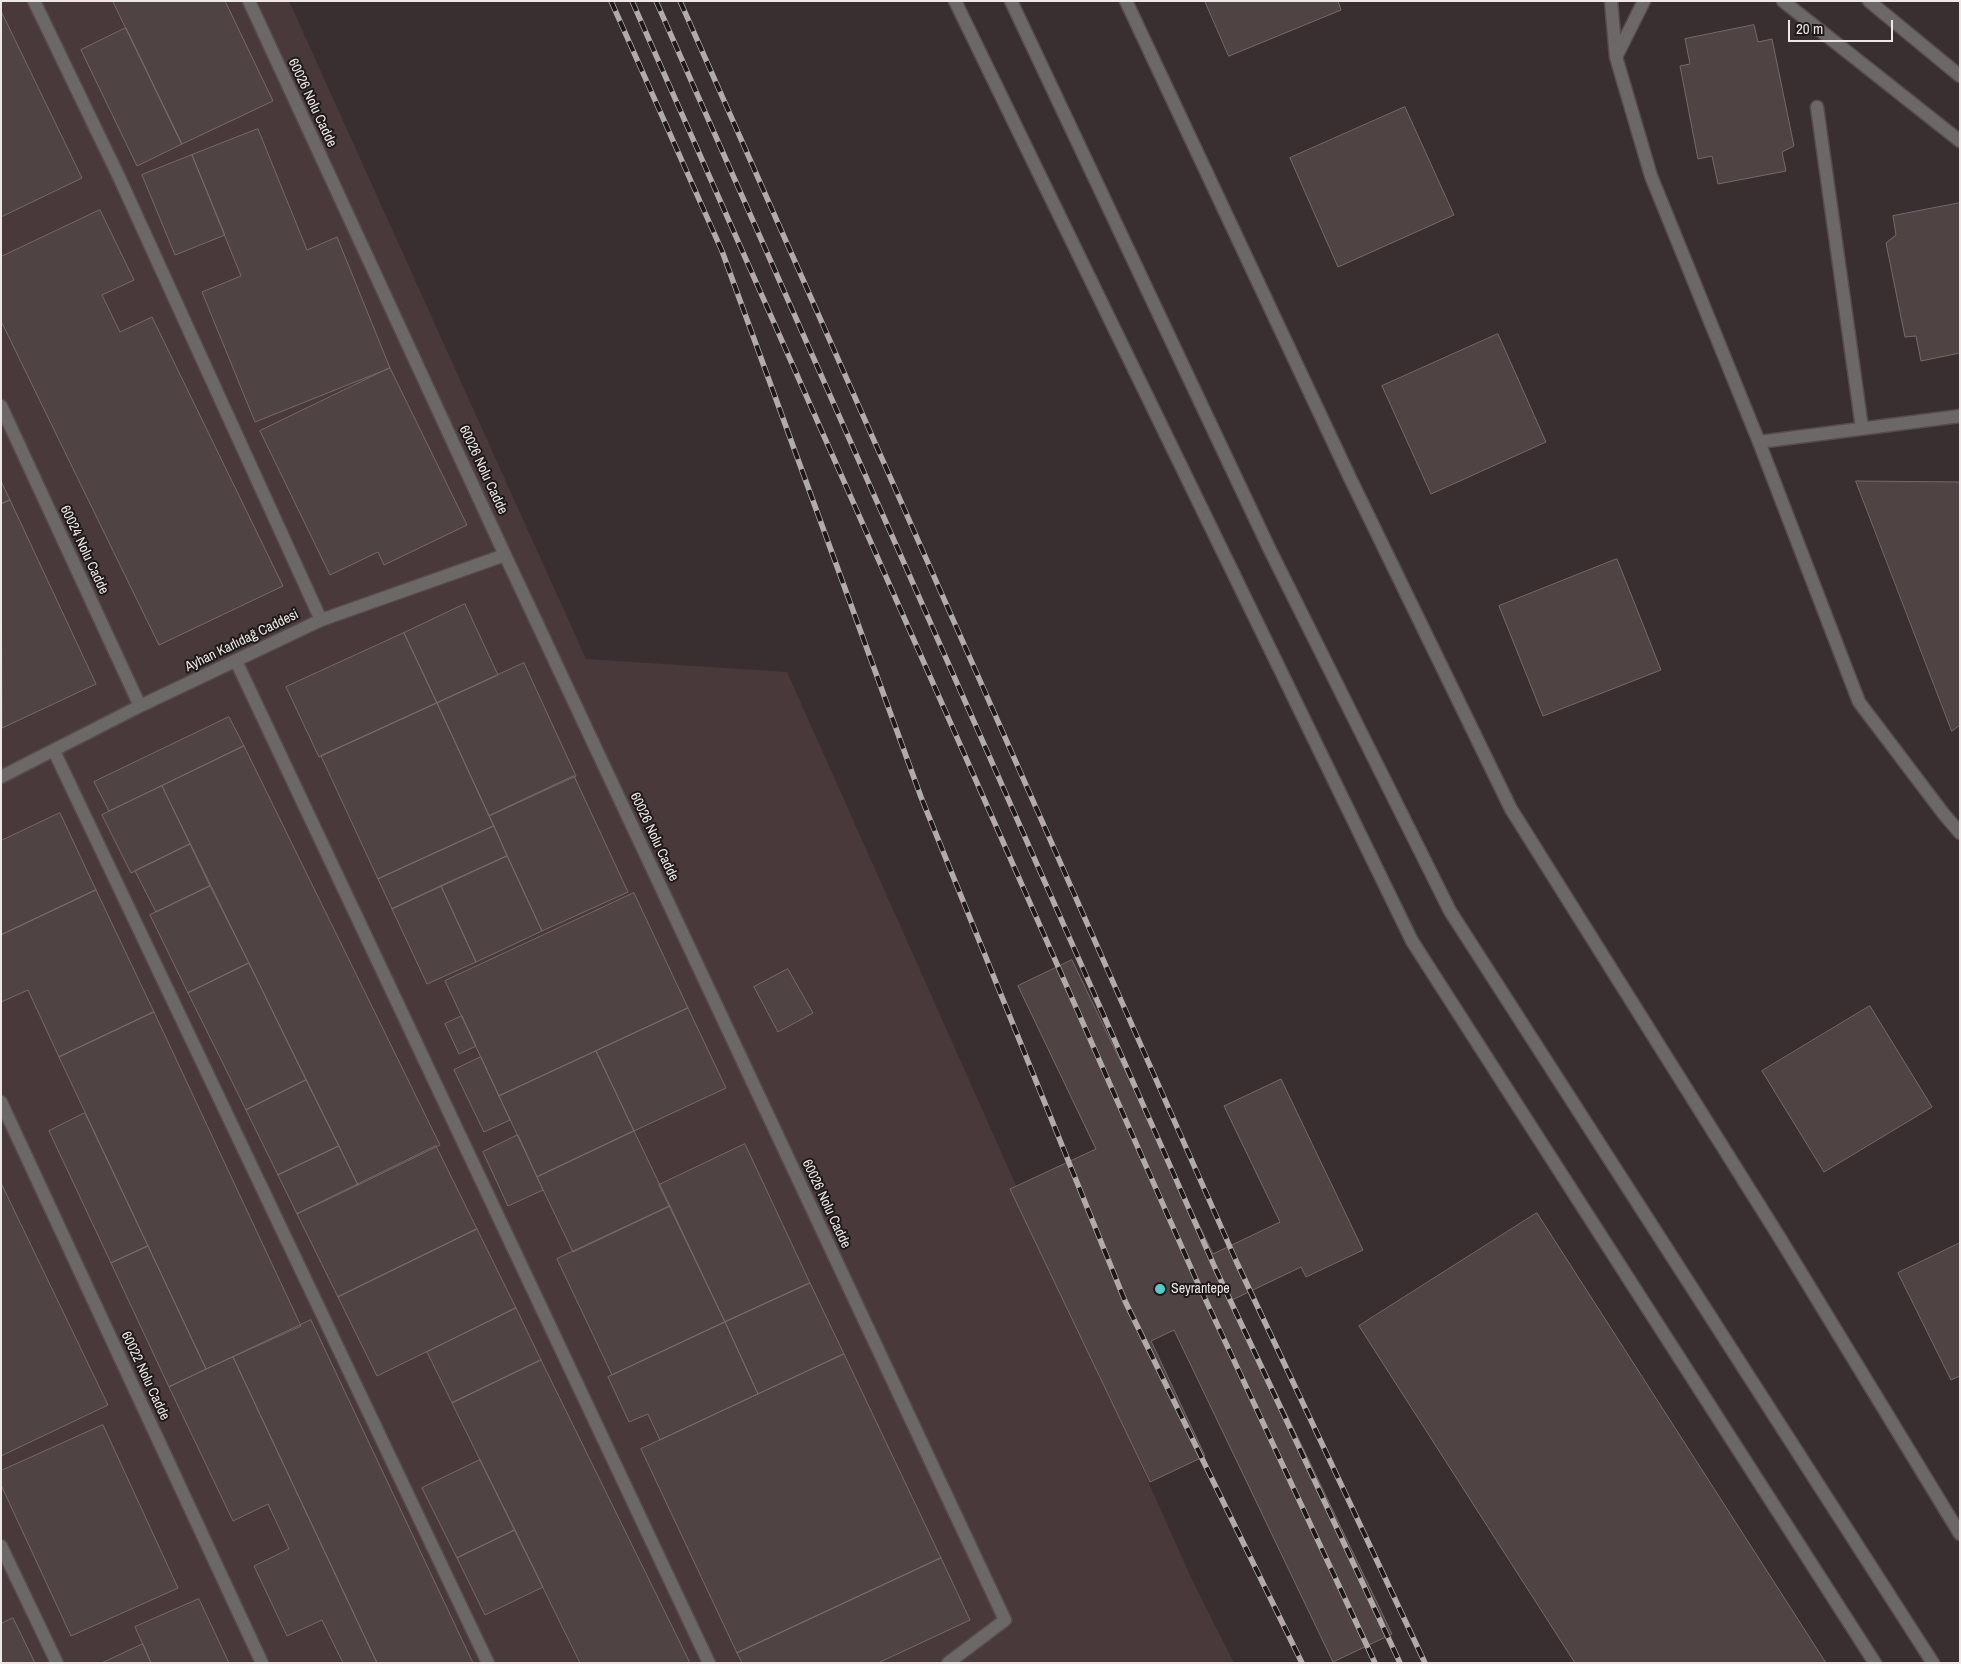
<!DOCTYPE html>
<meta charset="utf-8">
<style>
body{margin:0}
#map{position:relative;width:1961px;height:1664px;overflow:hidden;background:#3a2f30;font-family:"Archivo Narrow",sans-serif}
canvas{display:block}
.frame{position:absolute;inset:0;border:2px solid #eee7e7;pointer-events:none}
.scale{position:absolute;left:1788px;top:20px;width:105px;height:22px;box-sizing:border-box;border:2px solid #eee7e7;border-top:0;padding-left:6px;font-size:15px;line-height:18px;white-space:nowrap;color:#eee7e7;-webkit-text-stroke:4px #1e1919;paint-order:stroke}
</style>
<div id="map">
<canvas width="1961" height="1664"></canvas>
<div class="frame"></div>
<div class="scale">20 m</div>
</div>
<script>
const c = document.querySelector('canvas').getContext('2d');
c.lineJoin = 'round';
function fillPath(path, color) { c.fillStyle = color; c.fill(path, 'evenodd'); }
function trace(path, color, width, dash) { c.strokeStyle = color; c.lineWidth = width; c.lineCap = dash ? 'butt' : 'round'; c.setLineDash(dash || []); c.stroke(path); }
function write(font, color, halo, rows, align = 'center') {
  c.font = font + ' "Archivo Narrow",sans-serif'; c.lineWidth = 4; c.setLineDash([]); c.textBaseline = 'middle'; c.strokeStyle = halo; c.fillStyle = color; for (const [text, x, y, turn = 0] of rows) {
    c.save(); c.translate(x, y); c.rotate((+turn || 0) * Math.PI / 180); c.textAlign = isNaN(turn) ? turn : align; if (halo) c.strokeText(text, 0, 0); c.fillText(text, 0, 0); c.restore();
  }
}
const built = new Path2D(`
 M 1,1 L 289,1 L 586,659 L 787,672 L 1192,1580 L 1234,1663 L 1,1663 Z`);
const building = new Path2D(`
 M 113,1 L 225,1 L 273,101 L 182,144 Z
 M 1205,1 L 1338,1 L 1341,10 L 1229,56 Z
 M 1,11 L 82,178 L 1,217 Z
 M 1754,25 L 1758,42 L 1772,39 L 1794,146 L 1782,152 L 1786,171 L 1718,184 L 1712,156 L 1698,159 L 1680,66 L 1690,64 L 1685,39 Z
 M 126,28 L 182,144 L 137,166 L 81,50 Z
 M 1405,107 L 1454,215 L 1338,267 L 1290,158 Z
 M 258,129 L 307,250 L 337,237 L 390,368 L 255,422 L 202,292 L 241,276 L 192,155 Z
 M 192,155 L 225,235 L 175,255 L 142,175 Z
 M 1960,203 L 1960,353 L 1921,361 L 1916,336 L 1905,337 L 1886,243 L 1896,235 L 1893,216 Z
 M 100,210 L 134,280 L 102,295 L 120,332 L 152,317 L 283,586 L 159,645 L 1,321 L 1,257 Z
 M 1498,334 L 1546,442 L 1431,494 L 1382,386 Z
 M 390,368 L 467,525 L 384,565 L 378,552 L 330,575 L 260,431 Z
 M 1,481 L 10,500 L 1,504 Z
 M 1856,481 L 1960,482 L 1960,725 L 1952,731 Z
 M 10,500 L 96,684 L 2,728 L 1,504 Z
 M 1617,559 L 1661,670 L 1543,716 L 1499,606 Z
 M 465,604 L 498,675 L 437,703 L 404,633 Z
 M 404,633 L 437,703 L 319,757 L 286,687 Z
 M 524,663 L 576,776 L 489,816 L 437,703 Z
 M 437,703 L 494,826 L 378,879 L 321,756 Z
 M 229,717 L 244,746 L 109,811 L 94,782 Z
 M 244,746 L 440,1145 L 358,1185 L 162,786 Z
 M 574,776 L 628,892 L 542,931 L 489,816 Z
 M 162,786 L 190,844 L 131,873 L 102,815 Z
 M 60,813 L 96,890 L 1,935 L 1,841 Z
 M 494,826 L 507,856 L 392,909 L 378,879 Z
 M 190,844 L 210,886 L 156,912 L 135,871 Z
 M 507,856 L 542,931 L 476,962 L 441,886 Z
 M 210,886 L 249,963 L 188,993 L 150,915 Z
 M 441,886 L 476,962 L 427,984 L 392,909 Z
 M 96,890 L 154,1012 L 59,1057 L 28,990 L 1,1002 L 1,935 Z
 M 634,893 L 688,1008 L 499,1096 L 445,981 Z
 M 1072,960 L 1213,1254 L 1280,1222 L 1224,1106 L 1281,1079 L 1363,1250 L 1306,1277 L 1301,1267 L 1232,1300 L 1392,1634 L 1333,1662 L 1174,1330 L 1151,1341 L 1205,1456 L 1150,1482 L 1010,1189 L 1096,1149 L 1018,986 Z
 M 249,963 L 306,1080 L 246,1110 L 188,993 Z
 M 788,969 L 813,1013 L 778,1032 L 754,987 Z
 M 1870,1006 L 1932,1107 L 1824,1172 L 1762,1071 Z
 M 688,1008 L 726,1088 L 634,1131 L 596,1051 Z
 M 154,1012 L 301,1326 L 206,1369 L 59,1057 Z
 M 462,1016 L 476,1046 L 459,1054 L 445,1024 Z
 M 596,1051 L 634,1131 L 537,1177 L 499,1096 Z
 M 481,1057 L 510,1120 L 484,1132 L 454,1070 Z
 M 306,1080 L 339,1146 L 278,1175 L 246,1110 Z
 M 85,1113 L 148,1246 L 111,1263 L 49,1131 Z
 M 634,1131 L 670,1206 L 573,1252 L 537,1177 Z
 M 518,1135 L 543,1190 L 508,1206 L 483,1152 Z
 M 745,1144 L 810,1283 L 725,1322 L 659,1185 Z
 M 339,1146 L 358,1185 L 297,1214 L 278,1175 Z
 M 436,1146 L 477,1229 L 338,1297 L 297,1214 Z
 M 1,1183 L 108,1405 L 1,1456 Z
 M 670,1206 L 725,1322 L 612,1375 L 557,1259 Z
 M 1537,1213 L 1826,1663 L 1575,1663 L 1359,1326 Z
 M 477,1229 L 516,1308 L 377,1376 L 338,1297 Z
 M 1960,1243 L 1960,1376 L 1951,1380 L 1898,1273 Z
 M 148,1246 L 206,1369 L 169,1387 L 111,1263 Z
 M 810,1283 L 844,1354 L 758,1394 L 725,1322 Z
 M 516,1308 L 541,1360 L 452,1403 L 427,1352 Z
 M 311,1320 L 473,1663 L 377,1663 L 233,1357 Z
 M 725,1322 L 758,1394 L 660,1440 L 648,1414 L 629,1422 L 608,1377 Z
 M 844,1354 L 941,1558 L 737,1653 L 641,1449 Z
 M 233,1357 L 377,1663 L 343,1663 L 322,1620 L 287,1636 L 254,1566 L 289,1549 L 268,1504 L 233,1521 L 169,1387 Z
 M 541,1360 L 690,1663 L 580,1663 L 452,1403 Z
 M 103,1425 L 178,1588 L 71,1636 L 1,1485 L 1,1471 Z
 M 480,1460 L 515,1530 L 457,1558 L 422,1488 Z
 M 515,1530 L 543,1587 L 485,1615 L 457,1558 Z
 M 941,1558 L 970,1620 L 878,1663 L 742,1663 L 737,1653 Z
 M 199,1599 L 229,1663 L 151,1663 L 135,1627 Z
 M 13,1618 L 35,1663 L 1,1663 L 1,1624 Z
 M 143,1644 L 151,1663 L 102,1663 Z`);
const service = new Path2D(`
 M 1817,107 L 1862,428
 M 1759,442 L 1960,416`);
const minor = new Path2D(`
 M 34,1 L 119,177 L 321,620
 M 249,1 L 505,555 L 1005,1620 L 948,1663
 M 1126,1 L 1350,478 L 1511,809 L 1778,1235 L 1960,1534
 M 1611,1 L 1616,57 L 1651,176 L 1759,442 L 1859,702 L 1943,813 L 1960,833
 M 1783,1 L 1960,141
 M 1869,1 L 1960,76
 M 1616,57 L 1644,1
 M 1,406 L 140,706
 M 236,661 L 709,1663
 M 54,751 L 488,1663
 M 1,777 L 140,706 L 321,620 L 505,555
 M 1,1102 L 262,1663
 M 1,1546 L 57,1663`);
const tertiary = new Path2D(`
 M 955,1 L 1412,941 L 1875,1663
 M 1011,1 L 1269,548 L 1450,911 L 1933,1663`);
const rail = new Path2D(`
 M 611,1 L 722,251 L 921,797 L 1125,1301 L 1302,1663
 M 632,1 L 1195,1277 L 1375,1663
 M 656,1 L 1216,1270 L 1400,1663
 M 680,1 L 1237,1263 L 1425,1663`);
const markers = [
 [1160,1289,6,"#53cdcb"]
];
const streetNames = [
 ["60026 Nolu Cadde",312,103,65],
 ["60026 Nolu Cadde",483,470,65],
 ["60024 Nolu Cadde",84,550,65],
 ["Ayhan Karlıdağ Caddesi",242,641,-26],
 ["60026 Nolu Cadde",654,837,65],
 ["60026 Nolu Cadde",826,1204,65],
 ["60022 Nolu Cadde",145,1376,65]
];
const poiNames = [
 ["Seyrantepe",1171,1289]
];
fillPath(built, '#4a393a');
fillPath(building, '#4f4344');
trace(building, '#76696a', 1);
trace(service, '#574c4d', 15);
trace(minor, '#574c4d', 15);
trace(tertiary, '#574c4d', 15);
trace(service, '#6d6868', 12);
trace(minor, '#6d6868', 12);
trace(tertiary, '#6d6868', 12);
trace(rail, '#b3abab', 5.5);
trace(rail, '#1e1919', 4, [11]);
for (const [x, y, r, color] of markers) { const dot = new Path2D(); dot.arc(x, y, r, 0, 2 * Math.PI); c.fillStyle = color; c.fill(dot); trace(dot, '#1e1919', 2); }
write('14px', '#eee7e7', '#1e1919', streetNames);
write('14px', '#eee7e7', '#1e1919', poiNames, 'left');
</script>
